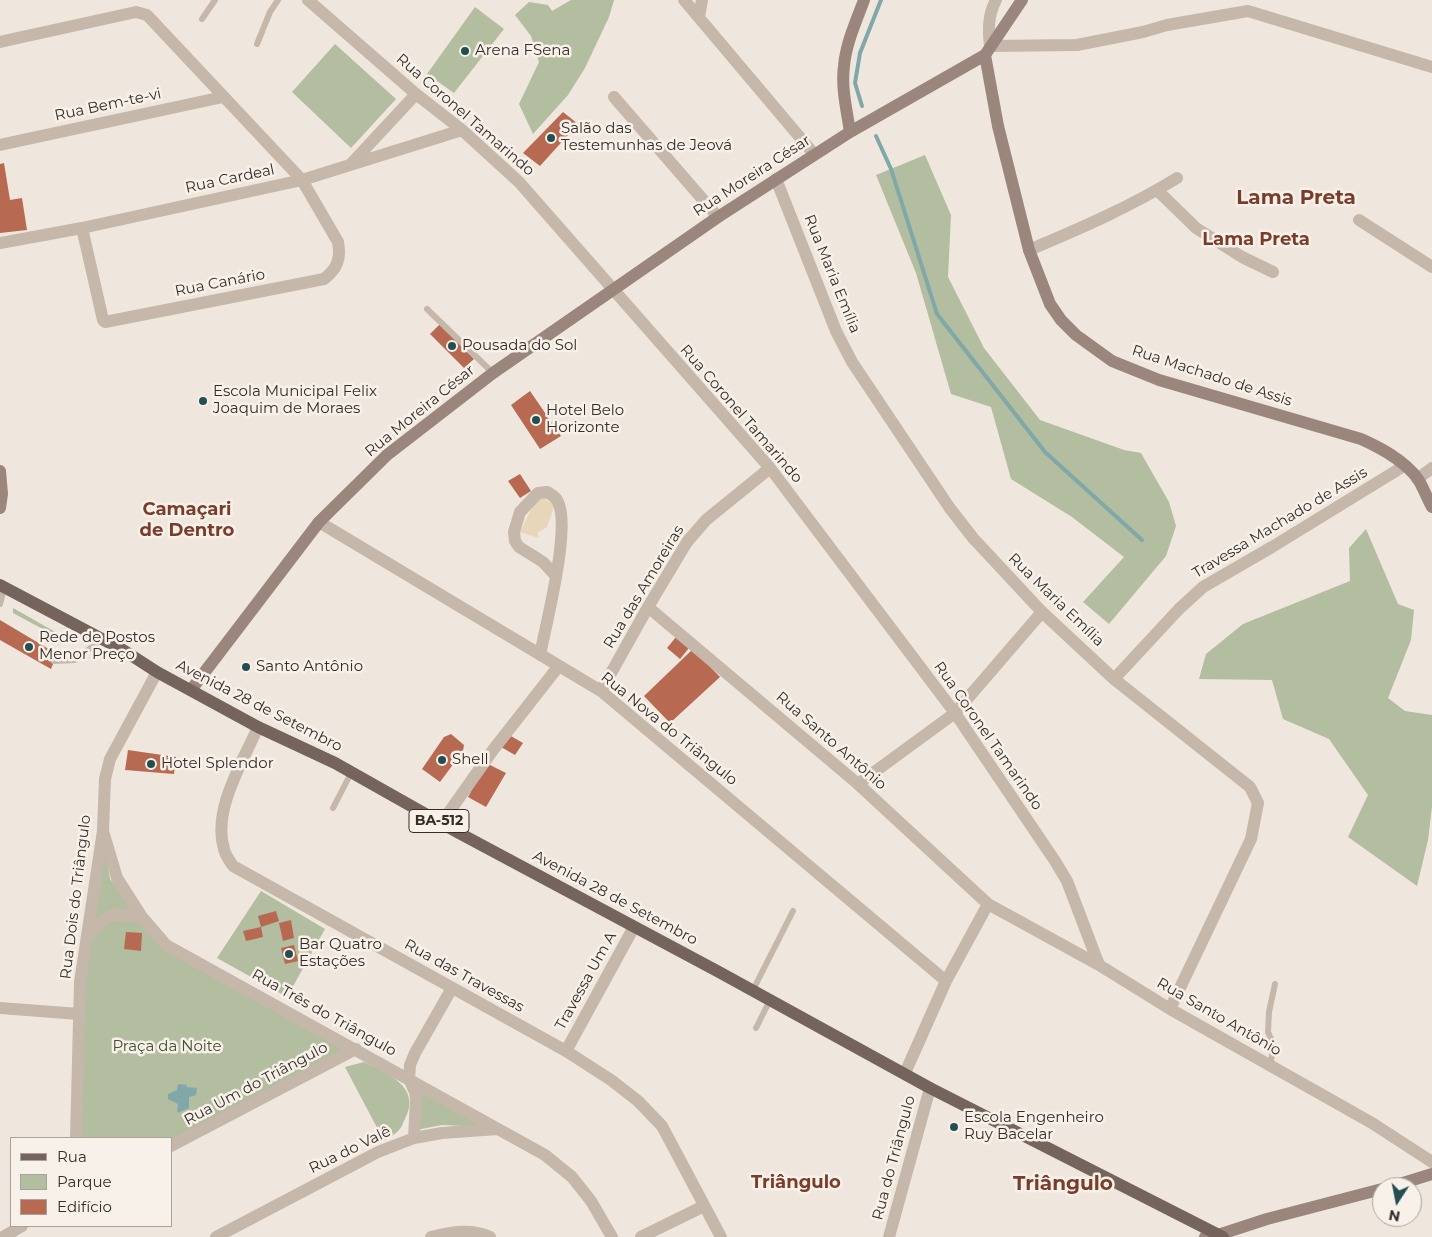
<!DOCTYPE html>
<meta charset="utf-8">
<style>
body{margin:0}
#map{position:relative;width:1432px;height:1237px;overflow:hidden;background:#efe7dd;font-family:Montserrat,sans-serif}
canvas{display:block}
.legend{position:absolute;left:10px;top:1137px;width:162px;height:90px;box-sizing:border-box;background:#f8f1e9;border:1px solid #aaa39c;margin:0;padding:6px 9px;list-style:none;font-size:15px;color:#352d29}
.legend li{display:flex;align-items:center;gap:10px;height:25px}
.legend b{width:25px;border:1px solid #aaa39c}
.north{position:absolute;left:1372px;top:1177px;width:50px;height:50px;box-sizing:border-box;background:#f8f1e9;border:1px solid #aaa39c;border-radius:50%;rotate:191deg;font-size:14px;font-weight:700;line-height:20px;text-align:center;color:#352d29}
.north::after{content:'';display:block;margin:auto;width:18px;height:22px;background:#234f52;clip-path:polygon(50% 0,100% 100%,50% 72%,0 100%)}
</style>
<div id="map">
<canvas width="1432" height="1237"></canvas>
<ul class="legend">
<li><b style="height:6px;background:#75645c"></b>Rua</li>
<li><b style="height:14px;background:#b3bd9f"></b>Parque</li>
<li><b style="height:14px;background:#b86952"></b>Edifício</li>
</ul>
<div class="north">N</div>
</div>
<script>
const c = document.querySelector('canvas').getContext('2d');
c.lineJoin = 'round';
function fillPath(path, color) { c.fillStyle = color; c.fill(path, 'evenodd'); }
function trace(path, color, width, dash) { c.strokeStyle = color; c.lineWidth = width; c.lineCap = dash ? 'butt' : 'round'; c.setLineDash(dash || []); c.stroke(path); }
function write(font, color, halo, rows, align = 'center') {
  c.font = font + ' Montserrat,sans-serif'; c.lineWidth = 5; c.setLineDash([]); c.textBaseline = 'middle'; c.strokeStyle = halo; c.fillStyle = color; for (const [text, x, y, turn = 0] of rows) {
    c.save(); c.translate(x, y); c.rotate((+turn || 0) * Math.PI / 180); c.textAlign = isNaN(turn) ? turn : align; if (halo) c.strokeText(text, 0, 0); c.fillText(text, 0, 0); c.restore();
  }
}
const green = new Path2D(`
 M 571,0 L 614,0 L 609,17 L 585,68 L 568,95 L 533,134 L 519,104 L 539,62 L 531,36 L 515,15 L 529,2 L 548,5 L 552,11 Z
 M 475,7 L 504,29 L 454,93 L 427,74 Z
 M 335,44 L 396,99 L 351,148 L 292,92 Z
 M 925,155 L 951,215 L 948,277 L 984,348 L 1040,420 L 1124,450 L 1141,453 L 1169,502 L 1176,526 L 1166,556 L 1109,624 L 1083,602 L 1124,557 L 1072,517 L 1011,479 L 991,407 L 951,394 L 916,273 L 876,175 Z
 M 1366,529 L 1398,604 L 1414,610 L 1411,640 L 1388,698 L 1405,711 L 1432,715 L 1432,806 L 1428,840 L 1417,886 L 1348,837 L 1368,795 L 1329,739 L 1283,719 L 1272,680 L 1199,679 L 1206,654 L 1243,624 L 1350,581 L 1349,548 Z
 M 13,608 L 66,638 L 63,640 L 13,613 Z
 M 103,840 L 110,879 L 167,949 L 347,1048 L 171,1140 L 171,1138 L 80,1138 L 85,985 Z
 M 261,891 L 325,929 L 287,997 L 217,958 Z
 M 364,1062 C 387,1073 422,1087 405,1119 C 403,1122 402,1127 400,1129 C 396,1134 389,1137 384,1141 L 345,1067 Z
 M 420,1090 L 484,1127 L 442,1125 L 416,1130 Z`);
const sand = new Path2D(`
 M 544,496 L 548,502 L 554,502 L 554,507 L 547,527 L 537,533 L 539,538 L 520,532 L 537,498 Z`);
const water = new Path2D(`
 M 178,1084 L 187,1085 L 187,1087 L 197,1088 L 196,1095 L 189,1097 L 189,1108 L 177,1113 L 178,1104 L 168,1099 L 168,1094 L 177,1090 Z`);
const stream = new Path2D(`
 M 862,106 L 855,83 L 860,53 L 881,0
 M 876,136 L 891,169 L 937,314 L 1045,452 L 1142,540`);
const building = new Path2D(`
 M 563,112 L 578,124 L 540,166 L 523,153 Z
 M 4,163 L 10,200 L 22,198 L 27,230 L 0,233 L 0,164 Z
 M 440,324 L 474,359 L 464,368 L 430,334 Z
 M 530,391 L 561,436 L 540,449 L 511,405 Z
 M 520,474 L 531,491 L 520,498 L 508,481 Z
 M 0,620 L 57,654 L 51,669 L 0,640 Z
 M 676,637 L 689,648 L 680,659 L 667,648 Z
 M 693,649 L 720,677 L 670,723 L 644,696 Z
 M 451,734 L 464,745 L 463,751 L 440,782 L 422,769 L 444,737 Z
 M 509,735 L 523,743 L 515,755 L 501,747 Z
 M 128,750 L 176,757 L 174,774 L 125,770 Z
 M 486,763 L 506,773 L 486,807 L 468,797 Z
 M 276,911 L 279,921 L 261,927 L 258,916 Z
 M 291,920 L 294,938 L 283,941 L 279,923 Z
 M 261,927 L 263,937 L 246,941 L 243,931 Z
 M 126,932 L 142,933 L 141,951 L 124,949 Z
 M 294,945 L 298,961 L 285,964 L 281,948 Z`);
const lane = new Path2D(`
 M 202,19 L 215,0
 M 257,44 L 270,12 L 278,0
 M 427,309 L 493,373
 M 0,604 L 4,588
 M 54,661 L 75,660 L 102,639
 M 333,808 L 351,773
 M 753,990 L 793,911
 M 756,1028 L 770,1000
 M 1270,1065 L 1274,1046 L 1268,1032 L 1269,1012 L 1275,984`);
const street = new Path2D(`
 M 308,0 L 416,94 L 462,130 L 519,182 L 770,468 L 955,713 L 1055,861 L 1067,881 L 1099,965
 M 684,0 L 814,154
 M 996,0 C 988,15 988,30 990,46 L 1077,45 L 1143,32 L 1167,25 L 1248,11 L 1432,67
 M 699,17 L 702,0
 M 0,42 L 136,12 L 147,15 L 302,180 L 338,242 C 341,258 338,268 324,279 L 105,322 L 103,320 L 82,228
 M 614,97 L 718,217
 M 0,145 L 223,97
 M 350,165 L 416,94
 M 776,179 L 836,331 L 852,362 L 949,507 L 973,538 L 1042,612 L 1114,679 L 1250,787 L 1258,803 L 1251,839 L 1170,1009
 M 1157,190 L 1196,228 L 1242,257 L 1273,272
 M 1359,220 L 1432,267
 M 0,243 L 82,228 L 302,180 L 462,130
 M 1029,250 C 1079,229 1130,207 1177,178
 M 1417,479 L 1432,468
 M 319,522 L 601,691 L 946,981
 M 648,607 L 858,784 L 988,904 L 1099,965 L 1170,1009 L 1372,1123 L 1432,1162
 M 540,655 C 546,624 571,528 558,502 C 556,497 552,495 547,492 L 538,493 L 520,512 L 514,532 L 515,541 L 519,547 L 543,562 L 555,575
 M 1114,679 L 1179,609 L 1203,587 L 1272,547 L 1404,466
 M 601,691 L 648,607 L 687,542 L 706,520 L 770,468
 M 258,727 C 243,762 212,810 224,849 C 225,855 230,861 233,866 L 566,1051 L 611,1080 L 638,1101 L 662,1126 L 721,1237
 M 858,784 L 955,713 L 1042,612
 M 442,822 L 493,750 L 558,667
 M 103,831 L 117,878 L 142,917 L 166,945 L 498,1129
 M 89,935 C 107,912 114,913 142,917
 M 0,1008 L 79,1014
 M 566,1051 L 634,927
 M 905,1073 L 946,981 L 988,904
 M 76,1138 L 80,982 L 103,831 L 105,779 L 110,759 L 157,672
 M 414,1138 L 416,1099 L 415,1092 L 409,1079 L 410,1065 L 415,1053 L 452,988
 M 171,1146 L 356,1049
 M 3,1237 L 22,1226
 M 216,1237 L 378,1152 L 414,1138 L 442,1133 L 498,1129 L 545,1155 L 572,1177 L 591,1201 L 612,1237
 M 431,1237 C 451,1232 471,1228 490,1237
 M 641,1237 L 704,1206
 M 889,1237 L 930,1088`);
const secondary = new Path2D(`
 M 985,55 L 998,126 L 1029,250 L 1050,304 L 1061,320 L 1076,335 L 1112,361 L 1159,380 L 1361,439 C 1381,448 1404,460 1418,479 C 1423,487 1427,498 1432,507
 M 850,132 C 847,111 841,88 844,66 C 846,43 856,22 864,0
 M 0,471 L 2,494 L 0,508
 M 191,690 L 319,522 L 387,455 L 493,373 L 718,217 L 850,132 L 985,55 L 1022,0
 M 1390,1187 L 1432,1174
 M 1205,1237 L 1218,1235 L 1267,1219 L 1382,1189`);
const primary = new Path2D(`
 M 0,585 L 123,650 L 157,672 L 258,727 L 335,763 L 459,833 L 719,972 L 930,1088 L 1223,1237`);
const markers = [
 [465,51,5,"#234f52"],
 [551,138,5,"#234f52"],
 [452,346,5,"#234f52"],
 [203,401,5,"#234f52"],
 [536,420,5,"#234f52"],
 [29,647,5,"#234f52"],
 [246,667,5,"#234f52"],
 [442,760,5,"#234f52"],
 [151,764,5,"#234f52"],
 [289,954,5,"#234f52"],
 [954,1127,5,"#234f52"]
];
const shields = [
 [439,821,60]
];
const shieldNames = [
 ["BA-512",439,821]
];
const poiNames = [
 ["Arena FSena",475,51],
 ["Salão das",561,129],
 ["Testemunhas de Jeová",561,146],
 ["Pousada do Sol",462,346],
 ["Escola Municipal Felix",213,392],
 ["Joaquim de Moraes",213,409],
 ["Hotel Belo",546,411],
 ["Horizonte",546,428],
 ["Rede de Postos",39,638],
 ["Menor Preço",39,655],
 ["Santo Antônio",256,667],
 ["Shell",452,760],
 ["Hotel Splendor",161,764],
 ["Bar Quatro",299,945],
 ["Estações",299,962],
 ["Escola Engenheiro",964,1118],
 ["Ruy Bacelar",964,1135]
];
const streetNames = [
 ["Rua Bem-te-vi",108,105,-12],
 ["Rua Coronel Tamarindo",465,115,41],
 ["Rua Moreira César",752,176,-33],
 ["Rua Cardeal",230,179,-12],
 ["Rua Maria Emília",832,274,68],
 ["Rua Canário",220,283,-11],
 ["Rua Machado de Assis",1212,376,18],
 ["Rua Moreira César",420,411,-39],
 ["Rua Coronel Tamarindo",741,414,49],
 ["Travessa Machado de Assis",1280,523,-31],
 ["Rua das Amoreiras",644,587,-59],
 ["Rua Maria Emília",1056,600,44],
 ["Avenida 28 de Setembro",259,706,27],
 ["Rua Nova do Triângulo",669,729,39],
 ["Rua Coronel Tamarindo",988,736,55],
 ["Rua Santo Antônio",831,741,41],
 ["Rua Dois do Triângulo",76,897,-83],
 ["Avenida 28 de Setembro",615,898,28],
 ["Rua das Travessas",464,976,29],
 ["Travessa Um A",586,981,-61],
 ["Rua Três do Triângulo",324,1013,29],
 ["Rua Santo Antônio",1219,1017,30],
 ["Rua Um do Triângulo",256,1084,-28],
 ["Rua do Valê",350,1150,-26],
 ["Rua do Triângulo",894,1158,-75]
];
const parkNames = [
 ["Praça da Noite",167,1047]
];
const quarterNames = [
 ["Lama Preta",1256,240],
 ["Camaçari",187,510],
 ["de Dentro",187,531],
 ["Triângulo",796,1183]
];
const districtNames = [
 ["Lama Preta",1296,198],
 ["Triângulo",1063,1184]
];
fillPath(green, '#b3bd9f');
fillPath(sand, '#e7d6b8');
fillPath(water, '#80a8a9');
trace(stream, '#80a8a9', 4);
fillPath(building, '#b86952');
trace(lane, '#c6b7ab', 6);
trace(street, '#c6b7ab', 12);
trace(secondary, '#9a867c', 12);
trace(primary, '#75645c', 12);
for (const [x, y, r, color] of markers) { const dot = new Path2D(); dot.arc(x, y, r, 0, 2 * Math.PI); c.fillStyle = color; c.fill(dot); trace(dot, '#f8f1e9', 2); }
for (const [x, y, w] of shields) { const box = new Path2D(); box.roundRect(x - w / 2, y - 11.5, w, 23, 4); c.fillStyle = '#f8f1e9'; c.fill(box); trace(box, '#352d29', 1); }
write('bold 14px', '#352d29', null, shieldNames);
write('15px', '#352d29', '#f8f1e9', poiNames, 'left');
write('15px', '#352d29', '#f8f1e9', streetNames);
write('15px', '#455030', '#f8f1e9', parkNames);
write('bold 18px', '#7b3d2b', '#f8f1e9', quarterNames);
write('bold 20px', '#7b3d2b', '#f8f1e9', districtNames);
</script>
